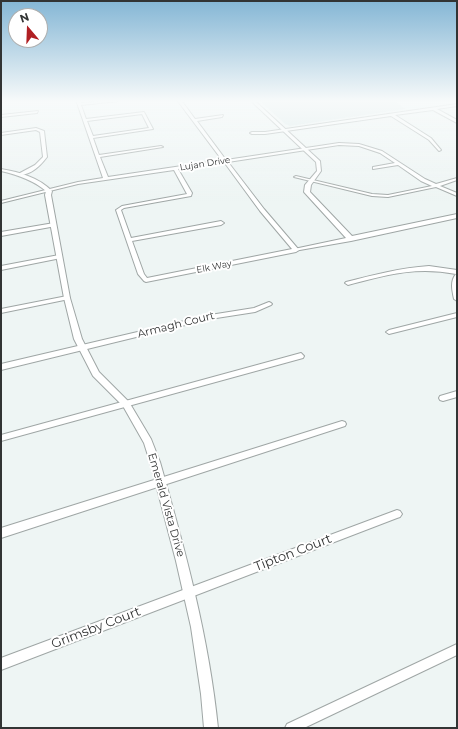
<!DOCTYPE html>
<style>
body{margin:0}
#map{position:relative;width:458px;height:729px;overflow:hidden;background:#eef5f4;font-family:Montserrat,sans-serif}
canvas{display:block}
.frame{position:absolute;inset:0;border:2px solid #323434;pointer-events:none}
.north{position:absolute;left:8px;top:8px;width:40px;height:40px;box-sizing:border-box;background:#fff;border:1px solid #adaeae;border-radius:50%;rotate:341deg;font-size:11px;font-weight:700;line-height:16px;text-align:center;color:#323434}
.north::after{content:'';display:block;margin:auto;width:14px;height:18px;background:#b01f23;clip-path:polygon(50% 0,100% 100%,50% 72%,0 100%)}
</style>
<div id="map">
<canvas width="458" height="729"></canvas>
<div class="frame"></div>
<div class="north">N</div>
</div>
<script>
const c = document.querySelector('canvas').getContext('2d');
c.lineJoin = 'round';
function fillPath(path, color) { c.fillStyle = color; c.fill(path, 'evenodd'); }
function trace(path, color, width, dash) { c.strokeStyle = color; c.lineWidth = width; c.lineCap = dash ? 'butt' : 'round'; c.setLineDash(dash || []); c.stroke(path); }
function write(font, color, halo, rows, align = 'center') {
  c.font = font + ' Montserrat,sans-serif'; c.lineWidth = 4; c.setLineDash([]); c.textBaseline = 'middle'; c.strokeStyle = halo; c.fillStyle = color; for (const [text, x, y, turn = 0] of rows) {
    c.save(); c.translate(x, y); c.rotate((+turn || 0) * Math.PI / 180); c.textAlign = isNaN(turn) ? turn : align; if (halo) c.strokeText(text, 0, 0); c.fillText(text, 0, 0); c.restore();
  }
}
const built = new Path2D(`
 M 259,100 L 392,100 L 406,109 L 290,126 L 285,124 Z`);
const minor = new Path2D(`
 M 1,100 L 9,100 L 1,102 Z
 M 76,100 L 80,100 L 81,103 L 120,100 L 118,101 L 81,105 L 86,119 L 144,112 L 153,129 L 93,138 L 99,155 L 161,146 L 163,147 L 100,157 L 108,177 L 222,160 L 177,100 L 181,100 L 195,119 L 223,115 L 222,117 L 197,121 L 226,160 L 339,143 L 359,144 L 382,151 L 425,179 L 436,184 L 457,178 L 457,180 L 440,186 L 457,193 L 457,196 L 436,187 L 388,197 L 372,196 L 294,177 L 296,176 L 372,194 L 388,195 L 432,186 L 421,181 L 398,165 L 373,169 L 373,167 L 395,163 L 380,153 L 359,146 L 339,145 L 228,162 L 264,209 L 299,250 L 296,252 L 146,282 L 144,281 L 138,274 L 116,210 L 122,206 L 187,194 L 174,170 L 78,184 L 1,203 L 1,201 L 78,182 L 103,178 ZM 142,114 L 149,128 L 93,136 L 87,121 ZM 224,162 L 260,211 L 292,249 L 147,278 L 144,274 L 132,241 L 221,225 L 224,223 L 221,221 L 131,238 L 121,210 L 124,208 L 191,196 L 192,193 L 178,169 Z
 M 457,104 L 457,106 L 437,109 L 457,120 L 457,123 L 433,110 L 395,115 L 431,138 L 441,150 L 439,151 L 429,140 L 391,116 L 265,134 L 252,134 L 250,133 L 252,132 L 265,132 Z
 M 38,111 L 37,113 L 1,117 L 1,115 Z
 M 36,128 L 44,131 L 47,157 C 41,165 31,175 20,175 L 20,173 L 35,165 L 43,157 L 40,132 L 36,130 L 1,135 L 1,133 Z
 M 54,223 L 56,224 L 56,226 L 1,236 L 1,232 Z
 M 59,255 L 61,256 L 61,258 L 1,270 L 1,266 Z
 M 429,266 L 457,270 L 457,301 L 454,299 C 452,290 450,281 456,274 C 416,266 386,275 348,285 L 345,283 L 346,282 C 373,275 400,268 429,266 Z
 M 67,296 L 69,297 L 70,298 L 69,299 L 1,313 L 1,309 Z
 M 269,302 L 271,303 L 272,304 L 271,305 L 255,312 L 210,319 L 1,370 L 1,364 L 210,315 L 254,308 Z
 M 457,313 L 457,317 L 389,334 L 386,332 L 389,330 Z
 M 301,353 L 304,356 L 303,358 L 1,441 L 1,435 Z
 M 457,391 L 457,397 L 443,401 L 440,400 L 439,398 L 440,396 Z
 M 342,421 L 345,422 L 346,424 L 345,426 L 1,538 L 1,528 Z
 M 397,510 L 400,511 L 402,514 L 400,517 L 397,518 L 1,670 L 1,658 Z
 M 457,644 L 457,655 L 304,728 L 285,728 L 287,724 Z`);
const tertiary = new Path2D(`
 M 250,100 L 254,100 L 320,161 L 321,171 L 311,185 L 310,192 L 352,236 L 457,214 L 457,218 L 351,241 L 294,251 L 294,249 L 346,238 L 304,192 L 305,185 L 317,171 L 316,162 Z
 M 1,169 C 19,172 38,177 52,191 L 51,195 L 70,298 L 82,339 L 99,372 L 129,402 L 151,439 L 160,462 C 185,550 209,637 218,728 L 204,728 L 201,694 L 191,627 L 176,561 L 150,462 L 144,443 L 123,406 L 93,376 L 74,339 L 64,298 L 45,195 L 46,191 C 33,180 18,175 1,171 Z`);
const farStreetnames = [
 ["Lujan Drive",205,164,-9],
 ["Elk Way",214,267,-11]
];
const streetNames = [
 ["Armagh Court",176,325,-14],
 ["Emerald Vista Drive",166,505,74]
];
const nearStreetnames = [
 ["Tipton Court",293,553,-21],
 ["Grimsby Court",96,628,-21]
];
fillPath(built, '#d9e8e8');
trace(minor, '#9fa6a5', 2);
trace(tertiary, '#9fa6a5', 2);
fillPath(minor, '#fff');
fillPath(tertiary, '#fff');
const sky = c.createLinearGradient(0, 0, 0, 202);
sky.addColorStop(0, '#84b6d5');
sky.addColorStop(0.5, '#f7fafa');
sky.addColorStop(1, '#f7fafa00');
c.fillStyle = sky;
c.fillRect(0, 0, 458, 202);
write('9px', '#323434', '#fff', farStreetnames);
write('11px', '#323434', '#fff', streetNames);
write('13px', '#323434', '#fff', nearStreetnames);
</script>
